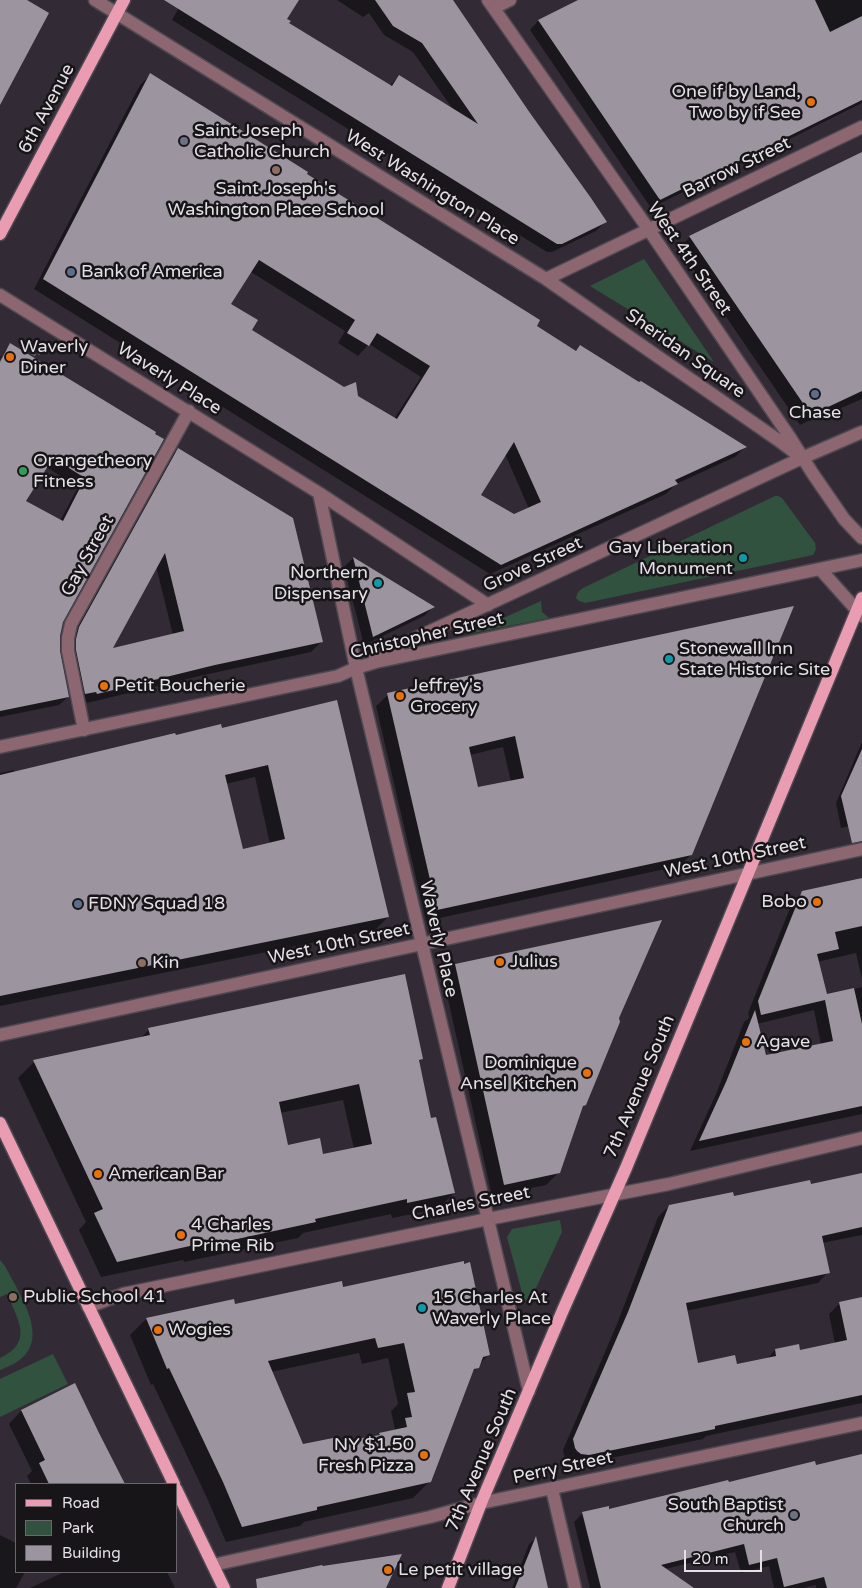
<!DOCTYPE html>
<style>
body{margin:0}
#map{position:relative;width:862px;height:1588px;overflow:hidden;background:#322b35;font-family:"Varela Round",sans-serif}
canvas{display:block}
.legend{position:absolute;left:15px;top:1483px;width:162px;height:90px;box-sizing:border-box;background:#181519;border:1px solid #6a666b;margin:0;padding:6px 9px;list-style:none;font-size:15px;color:#e4e0e6}
.legend li{display:flex;align-items:center;gap:10px;height:25px}
.legend b{width:25px;border:1px solid #6a666b}
.scale{position:absolute;left:684px;top:1550px;width:78px;height:22px;box-sizing:border-box;border:2px solid #e4e0e6;border-top:0;padding-left:6px;font-size:15px;line-height:18px;white-space:nowrap;color:#e4e0e6;-webkit-text-stroke:4px #181519;paint-order:stroke}
</style>
<div id="map">
<canvas width="862" height="1588"></canvas>
<ul class="legend">
<li><b style="height:6px;background:#e99cb2"></b>Road</li>
<li><b style="height:14px;background:#31523e"></b>Park</li>
<li><b style="height:14px;background:#9c949f"></b>Building</li>
</ul>
<div class="scale">20 m</div>
</div>
<script>
const c = document.querySelector('canvas').getContext('2d');
c.lineJoin = 'round';
function fillPath(path, color) { c.fillStyle = color; c.fill(path, 'evenodd'); }
function trace(path, color, width, dash) { c.strokeStyle = color; c.lineWidth = width; c.lineCap = dash ? 'butt' : 'round'; c.setLineDash(dash || []); c.stroke(path); }
function write(font, color, halo, rows, align = 'center') {
  c.font = font + ' "Varela Round",sans-serif'; c.lineWidth = 5; c.setLineDash([]); c.textBaseline = 'middle'; c.strokeStyle = halo; c.fillStyle = color; for (const [text, x, y, turn = 0] of rows) {
    c.save(); c.translate(x, y); c.rotate((+turn || 0) * Math.PI / 180); c.textAlign = isNaN(turn) ? turn : align; if (halo) c.strokeText(text, 0, 0); c.fillText(text, 0, 0); c.restore();
  }
}
const green = new Path2D(`
 M 644,259 L 714,362 L 590,286 Z
 M 775,496 L 778,496 L 782,498 L 815,543 L 816,549 L 813,555 L 585,603 L 579,601 L 576,598 L 578,592 L 583,588 Z
 M 541,601 L 542,612 L 549,618 L 468,634 Z
 M 560,1220 L 562,1232 L 530,1301 L 524,1300 L 507,1237 L 512,1229 Z
 M 0,1260 L 5,1266 C 18,1292 52,1339 18,1361 C 13,1365 6,1367 0,1370 L 0,1358 C 34,1342 18,1320 7,1294 L 0,1297 Z
 M 53,1354 L 68,1384 L 0,1417 L 0,1379 Z`);
const shadow = new Path2D(`
 M 183,0 L 297,0 L 285,19 L 287,23 L 389,86 L 399,77 L 454,111 L 413,52 L 384,35 L 369,13 L 363,17 L 337,0 L 451,0 L 605,222 L 596,231 L 552,252 L 547,252 L 172,20 Z
 M 581,0 L 862,0 L 862,103 L 651,208 L 530,30 L 538,21 Z
 M 150,75 L 575,351 L 580,347 L 745,447 L 735,457 L 676,484 L 666,494 L 490,574 L 34,289 L 140,85 ZM 251,272 L 345,331 L 338,343 L 358,356 L 369,344 L 421,377 L 394,419 L 250,330 L 229,304 ZM 505,454 L 529,509 L 514,516 L 480,495 Z
 M 862,154 L 862,399 L 839,409 L 838,407 L 800,425 L 679,248 L 690,237 Z
 M 10,345 L 154,433 L 62,622 L 59,636 L 59,651 L 68,697 L 59,705 L 0,717 L 0,365 L 6,353 L 3,353 L 0,359 L 0,357 ZM 46,467 L 78,487 L 60,521 L 25,502 Z
 M 178,449 L 321,642 L 311,652 L 204,675 L 87,703 L 86,701 L 75,703 L 69,638 L 168,459 ZM 156,566 L 173,635 L 110,650 Z
 M 353,558 L 433,607 L 424,616 L 364,645 L 344,567 Z
 M 792,608 L 691,855 L 679,866 L 426,921 L 376,706 L 388,695 ZM 503,747 L 511,782 L 477,789 L 470,755 Z
 M 336,701 L 388,917 L 375,930 L 0,1006 L 0,773 L 14,770 L 15,772 L 175,736 L 221,729 ZM 255,777 L 270,844 L 242,850 L 226,784 Z
 M 862,742 L 862,823 L 841,828 L 836,803 Z
 M 862,879 L 862,979 L 856,953 L 817,962 L 826,996 L 862,987 L 862,1114 L 690,1151 L 716,1094 L 744,1022 L 749,1018 L 748,1013 L 792,903 L 803,892 ZM 814,1010 L 821,1045 L 765,1057 L 757,1024 Z
 M 660,921 L 618,1017 L 585,1104 L 581,1108 L 559,1172 L 546,1185 L 492,1196 L 443,977 L 455,965 Z
 M 149,1030 L 422,1059 L 418,1062 L 430,1119 L 454,1193 L 438,1209 L 392,1218 L 391,1214 L 303,1233 L 298,1238 L 184,1262 L 183,1260 L 101,1277 L 79,1230 L 86,1222 L 18,1078 L 34,1062 L 140,1038 ZM 343,1100 L 354,1149 L 322,1156 L 287,1147 L 280,1113 Z
 M 862,1174 L 862,1235 L 822,1243 L 828,1272 L 818,1283 L 686,1311 L 697,1365 L 736,1365 L 767,1359 L 775,1350 L 799,1351 L 835,1344 L 829,1314 L 840,1303 L 862,1298 L 862,1403 L 706,1436 L 703,1439 L 577,1465 L 570,1465 L 567,1462 L 565,1459 L 563,1450 L 617,1324 L 658,1217 L 669,1206 L 810,1185 Z
 M 342,1288 L 488,1355 L 471,1374 L 430,1481 L 413,1498 L 304,1522 L 300,1526 L 226,1542 L 207,1498 L 153,1384 L 151,1385 L 130,1335 L 146,1319 L 233,1300 L 234,1305 ZM 359,1353 L 362,1364 L 388,1358 L 398,1404 L 391,1411 L 395,1430 L 380,1434 L 377,1437 L 338,1444 L 303,1446 L 271,1372 Z
 M 74,1385 L 123,1484 L 31,1484 L 27,1476 L 32,1471 L 9,1424 L 21,1411 Z
 M 862,1455 L 862,1588 L 816,1588 L 816,1585 L 803,1588 L 774,1588 L 769,1566 L 741,1573 L 735,1552 L 665,1569 L 692,1588 L 590,1588 L 574,1522 L 583,1513 L 608,1511 L 728,1483 L 815,1466 Z
 M 0,1535 L 16,1543 L 16,1572 L 25,1572 L 16,1588 L 0,1588 Z
 M 535,1539 L 547,1588 L 512,1588 L 529,1544 Z
 M 64,1572 L 167,1572 L 175,1588 L 30,1588 Z`);
const building = new Path2D(`
 M 0,0 L 27,0 L 49,13 L 0,105 Z
 M 164,0 L 299,0 L 287,19 L 291,21 L 289,23 L 392,86 L 399,75 L 478,124 L 422,43 L 393,26 L 375,0 L 453,0 L 530,113 L 591,198 L 607,222 L 562,244 L 557,244 Z
 M 578,0 L 815,0 L 830,32 L 862,16 L 862,100 L 660,200 L 538,20 Z
 M 150,73 L 308,172 L 307,174 L 540,320 L 537,326 L 576,351 L 580,345 L 639,382 L 641,381 L 747,447 L 675,480 L 678,484 L 501,565 L 195,374 L 43,279 ZM 259,260 L 355,320 L 347,333 L 369,346 L 377,333 L 430,366 L 397,419 L 358,396 L 356,382 L 344,387 L 252,330 L 258,320 L 231,304 ZM 514,442 L 541,502 L 514,514 L 481,495 Z
 M 862,152 L 862,391 L 811,415 L 689,236 Z
 M 10,343 L 156,432 L 155,434 L 164,439 L 63,622 L 60,636 L 60,651 L 69,697 L 0,711 L 0,362 ZM 53,458 L 85,478 L 63,521 L 26,501 Z
 M 178,448 L 293,518 L 323,642 L 215,665 L 97,694 L 96,692 L 85,694 L 76,650 L 76,639 L 79,627 ZM 165,553 L 184,631 L 113,648 Z
 M 353,557 L 435,607 L 373,637 Z
 M 794,606 L 692,855 L 437,910 L 387,693 ZM 515,736 L 524,778 L 478,787 L 469,747 Z
 M 337,700 L 389,917 L 0,996 L 0,775 L 175,733 L 176,735 L 221,724 L 222,728 ZM 268,765 L 285,839 L 243,849 L 225,775 Z
 M 862,749 L 862,841 L 852,843 L 841,796 Z
 M 862,878 L 862,926 L 835,932 L 839,949 L 817,954 L 827,994 L 854,988 L 862,1024 L 862,1106 L 699,1141 L 726,1082 L 755,1010 L 766,1055 L 833,1041 L 825,1000 L 761,1015 L 758,1001 L 802,891 Z
 M 662,920 L 619,1018 L 620,1022 L 586,1105 L 583,1106 L 560,1173 L 504,1185 L 455,964 Z
 M 405,974 L 423,1059 L 419,1060 L 431,1118 L 436,1117 L 455,1193 L 407,1203 L 407,1199 L 315,1219 L 316,1222 L 200,1247 L 199,1244 L 117,1262 L 94,1213 L 103,1209 L 33,1060 L 150,1035 L 148,1028 ZM 359,1084 L 372,1144 L 323,1154 L 320,1138 L 288,1145 L 279,1102 Z
 M 862,1173 L 862,1227 L 822,1236 L 830,1273 L 686,1303 L 698,1363 L 735,1355 L 737,1364 L 776,1356 L 775,1349 L 799,1344 L 800,1350 L 847,1340 L 839,1302 L 862,1297 L 862,1395 L 715,1426 L 715,1429 L 589,1455 L 581,1454 L 577,1451 L 575,1448 L 573,1439 L 628,1312 L 669,1205 L 733,1192 L 734,1196 L 810,1180 L 811,1184 Z
 M 464,1261 L 464,1264 L 470,1262 L 490,1355 L 483,1357 L 479,1368 L 474,1369 L 431,1482 L 317,1507 L 317,1510 L 242,1527 L 223,1482 L 169,1368 L 167,1369 L 146,1318 L 234,1299 L 235,1304 L 342,1281 L 343,1287 ZM 375,1338 L 378,1348 L 404,1343 L 415,1392 L 407,1393 L 412,1417 L 405,1418 L 407,1427 L 379,1433 L 380,1435 L 339,1442 L 338,1437 L 303,1444 L 268,1361 Z
 M 75,1383 L 99,1433 L 125,1484 L 49,1484 L 39,1463 L 45,1460 L 21,1410 Z
 M 862,1454 L 862,1588 L 827,1588 L 824,1577 L 784,1587 L 777,1558 L 749,1565 L 744,1544 L 661,1565 L 694,1588 L 601,1588 L 582,1512 L 609,1506 L 609,1509 L 728,1480 L 729,1482 L 815,1461 L 816,1465 Z
 M 536,1536 L 548,1588 L 515,1588 Z
 M 402,1554 L 386,1588 L 257,1588 L 256,1579 L 322,1565 L 323,1566 Z`);
const path = new Path2D(`
 M 32,353 L 37,356 L 41,351`);
const minor = new Path2D(`
 M 95,0 L 546,279 L 778,440 L 802,458
 M 488,0 L 649,230 L 789,436 L 813,474 L 844,519 L 862,538
 M 494,8 L 510,0
 M 546,279 L 862,127
 M 0,295 L 319,493 L 488,605
 M 319,493 L 356,668 L 529,1391
 M 820,569 L 862,616
 M 375,657 L 802,458 L 862,432
 M 84,730 L 68,651 L 68,638 L 71,624 L 189,411
 M 0,747 L 338,676 L 356,668 L 376,662 L 862,560
 M 0,1035 L 862,849
 M 88,1307 L 123,1294 L 488,1219 L 669,1184 L 862,1138
 M 552,1489 L 575,1588
 M 213,1565 L 430,1517 L 481,1503 L 862,1423`);
const major = new Path2D(`
 M 0,234 L 124,0
 M 0,1123 L 174,1484
 M 176,1489 L 224,1588
 M 448,1588 L 481,1503 L 563,1310 L 626,1168 L 862,598`);
const markers = [
 [811,102,5,"#e8710a"],
 [184,141,5,"#6b7280"],
 [276,170,5,"#8d6e63"],
 [71,272,5,"#5c6f8a"],
 [10,357,5,"#e8710a"],
 [815,394,5,"#5c6f8a"],
 [23,471,5,"#2e9e5b"],
 [743,558,5,"#0f9aa8"],
 [378,583,5,"#0f9aa8"],
 [669,659,5,"#0f9aa8"],
 [104,686,5,"#e8710a"],
 [400,696,5,"#e8710a"],
 [817,902,5,"#e8710a"],
 [78,904,5,"#5c6f8a"],
 [500,962,5,"#e8710a"],
 [142,963,5,"#8d6e63"],
 [746,1042,5,"#e8710a"],
 [587,1073,5,"#e8710a"],
 [98,1174,5,"#e8710a"],
 [181,1235,5,"#e8710a"],
 [13,1297,5,"#8d6e63"],
 [422,1308,5,"#0f9aa8"],
 [158,1330,5,"#e8710a"],
 [424,1455,5,"#e8710a"],
 [794,1515,5,"#6b7280"],
 [388,1570,5,"#e8710a"]
];
const poiNames = [
 ["One if by Land,",801,92,"right"],
 ["Two by if See",801,113,"right"],
 ["Saint Joseph",194,131],
 ["Catholic Church",194,152],
 ["Saint Joseph's",276,189,"center"],
 ["Washington Place School",276,210,"center"],
 ["Bank of America",81,272],
 ["Waverly",20,347],
 ["Diner",20,368],
 ["Chase",815,413,"center"],
 ["Orangetheory",33,461],
 ["Fitness",33,482],
 ["Gay Liberation",733,548,"right"],
 ["Monument",733,569,"right"],
 ["Northern",368,573,"right"],
 ["Dispensary",368,594,"right"],
 ["Stonewall Inn",679,649],
 ["State Historic Site",679,670],
 ["Petit Boucherie",114,686],
 ["Jeffrey's",410,686],
 ["Grocery",410,707],
 ["Bobo",807,902,"right"],
 ["FDNY Squad 18",88,904],
 ["Julius",510,962],
 ["Kin",152,963],
 ["Agave",756,1042],
 ["Dominique",577,1063,"right"],
 ["Ansel Kitchen",577,1084,"right"],
 ["American Bar",108,1174],
 ["4 Charles",191,1225],
 ["Prime Rib",191,1246],
 ["Public School 41",23,1297],
 ["15 Charles At",432,1298],
 ["Waverly Place",432,1319],
 ["Wogies",168,1330],
 ["NY $1.50",414,1445,"right"],
 ["Fresh Pizza",414,1466,"right"],
 ["South Baptist",784,1505,"right"],
 ["Church",784,1526,"right"],
 ["Le petit village",398,1570]
];
const streetNames = [
 ["6th Avenue",47,109,-62],
 ["Barrow Street",737,168,-26],
 ["West Washington Place",432,188,32],
 ["West 4th Street",689,259,55],
 ["Sheridan Square",685,354,35],
 ["Waverly Place",169,379,32],
 ["Gay Street",88,556,-61],
 ["Grove Street",533,565,-25],
 ["Christopher Street",427,636,-13],
 ["West 10th Street",735,858,-12],
 ["Waverly Place",438,939,77],
 ["West 10th Street",339,944,-12],
 ["7th Avenue South",640,1087,-67],
 ["Charles Street",471,1204,-11],
 ["7th Avenue South",482,1460,-67],
 ["Perry Street",563,1468,-12]
];
fillPath(green, '#31523e');
fillPath(shadow, '#0007');
fillPath(building, '#9c949f');
trace(minor, '#4e4851', 15);
trace(major, '#4e4851', 15);
trace(path, '#6d6770', 3, [4, 4]);
trace(minor, '#8c6670', 12);
trace(major, '#e99cb2', 12);
for (const [x, y, r, color] of markers) { const dot = new Path2D(); dot.arc(x, y, r, 0, 2 * Math.PI); c.fillStyle = color; c.fill(dot); trace(dot, '#181519', 2); }
write('18px', '#e4e0e6', '#181519', poiNames, 'left');
write('18px', '#e4e0e6', '#181519', streetNames);
</script>
